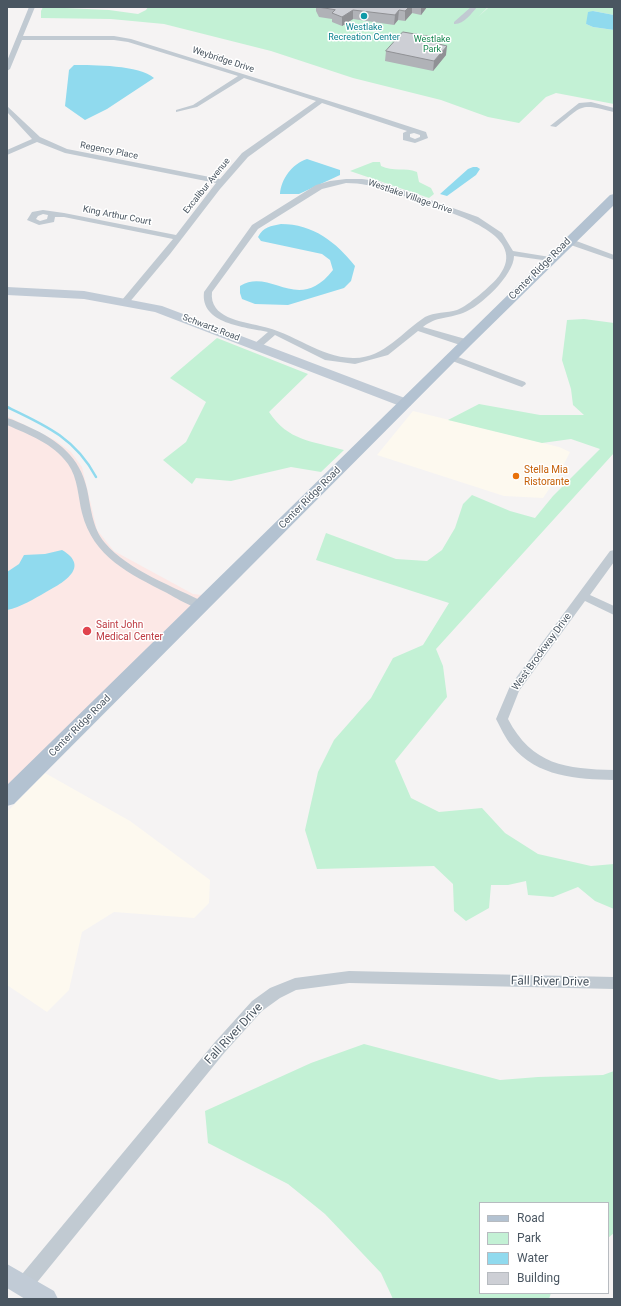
<!DOCTYPE html>
<style>
body{margin:0}
#map{position:relative;width:621px;height:1306px;overflow:hidden;background:#f5f3f3;font-family:Roboto,sans-serif}
canvas{display:block}
.frame{position:absolute;inset:0;border:8px solid #4a5661;pointer-events:none}
.legend{position:absolute;left:479px;top:1202px;width:130px;height:92px;box-sizing:border-box;background:#fff;border:1px solid #b7bbc0;margin:0;padding:5px 7px;list-style:none;font-size:12px;color:#4a5661}
.legend li{display:flex;align-items:center;gap:8px;height:20px}
.legend b{width:20px;border:1px solid #b7bbc0}
</style>
<div id="map">
<canvas width="621" height="1306"></canvas>
<div class="frame"></div>
<ul class="legend">
<li><b style="height:5px;background:#b3c2d1"></b>Road</li>
<li><b style="height:11px;background:#c3f1d5"></b>Park</li>
<li><b style="height:11px;background:#90daee"></b>Water</li>
<li><b style="height:11px;background:#cdcfd5"></b>Building</li>
</ul>
</div>
<script>
const c = document.querySelector('canvas').getContext('2d');
c.lineJoin = 'round';
function fillPath(path, color) { c.fillStyle = color; c.fill(path, 'evenodd'); }
function trace(path, color, width, dash) { c.strokeStyle = color; c.lineWidth = width; c.lineCap = dash ? 'butt' : 'round'; c.setLineDash(dash || []); c.stroke(path); }
function write(font, color, halo, rows, align = 'center') {
  c.font = font + ' Roboto,sans-serif'; c.lineWidth = 3; c.setLineDash([]); c.textBaseline = 'middle'; c.strokeStyle = halo; c.fillStyle = color; for (const [text, x, y, turn = 0] of rows) {
    c.save(); c.translate(x, y); c.rotate((+turn || 0) * Math.PI / 180); c.textAlign = isNaN(turn) ? turn : align; if (halo) c.strokeText(text, 0, 0); c.fillText(text, 0, 0); c.restore();
  }
}
const commercial = new Path2D(`
 M 413,411 L 559,447 L 570,452 L 558,476 L 543,498 L 504,496 L 377,455 Z
 M 45,773 L 130,821 L 210,880 L 209,903 L 194,918 L 114,912 L 82,932 L 69,990 L 47,1012 L 7,985 L 7,812 Z`);
const medical = new Path2D(`
 M 7,416 L 55,440 L 71,452 L 82,467 L 97,530 L 114,551 L 193,594 L 202,595 L 7,789 Z`);
const green = new Path2D(`
 M 43,7 L 109,10 L 138,14 L 146,10 L 148,7 L 488,7 L 478,17 L 489,7 L 614,7 L 614,15 L 593,11 L 586,24 L 593,27 L 614,30 L 614,104 L 556,93 L 546,97 L 519,123 L 488,117 L 441,100 L 353,78 L 271,51 L 164,24 L 111,19 L 41,18 L 41,11 Z
 M 373,162 L 380,162 L 381,166 C 393,172 405,167 417,172 L 419,182 L 431,188 L 434,194 L 429,198 L 350,171 Z
 M 584,319 L 614,323 L 614,453 L 436,649 L 443,666 L 447,697 L 395,761 L 411,798 L 439,812 L 482,808 L 505,833 L 538,854 L 591,866 L 614,864 L 614,909 L 595,901 L 578,887 L 553,897 L 528,895 L 526,881 L 508,885 L 491,885 L 489,908 L 466,921 L 454,911 L 453,884 L 434,866 L 317,869 L 305,830 L 318,772 L 334,740 L 371,698 L 393,658 L 423,645 L 449,603 L 316,560 L 326,533 L 396,559 L 427,561 L 442,550 L 455,528 L 463,504 L 472,495 L 510,511 L 535,518 L 553,496 L 600,449 L 571,439 L 542,443 L 448,420 L 479,404 L 540,415 L 584,415 L 573,405 L 571,389 L 562,360 L 567,320 Z
 M 217,338 L 308,374 L 269,412 C 288,441 312,441 344,450 L 321,472 L 291,467 L 231,481 L 196,478 L 192,484 L 163,460 L 186,442 L 206,402 L 170,378 Z
 M 364,1044 L 500,1080 L 538,1077 L 603,1075 L 614,1071 L 614,1233 L 608,1238 L 608,1203 L 480,1203 L 480,1293 L 551,1293 L 549,1299 L 393,1299 L 381,1273 L 325,1214 L 288,1184 L 208,1143 L 205,1111 L 311,1063 Z`);
const water = new Path2D(`
 M 593,11 L 614,15 L 614,30 L 593,27 L 586,24 L 588,12 Z
 M 74,65 C 93,65 140,65 154,78 L 107,109 L 85,120 L 65,106 L 69,70 Z
 M 307,159 L 340,170 L 340,175 L 299,194 L 280,194 C 281,179 292,164 307,159 Z
 M 473,167 L 477,167 L 480,169 L 476,175 L 447,196 L 440,194 L 468,169 Z
 M 281,224 C 313,224 336,242 355,266 L 351,281 L 344,288 L 288,305 L 255,304 L 242,299 L 240,293 L 240,286 C 271,267 298,315 333,270 L 330,260 L 322,254 L 261,241 L 258,237 C 263,227 271,226 281,224 Z
 M 62,550 C 91,567 63,583 46,592 C 34,599 21,607 7,610 L 7,572 L 19,564 L 24,555 L 45,554 Z`);
const stream = new Path2D(`
 M 7,407 C 45,425 75,438 96,477`);
const street = new Path2D(`
 M 29,7 L 35,7 L 23,36 L 114,36 L 131,39 L 374,115 L 426,132 L 428,138 L 415,143 L 403,140 L 403,133 L 407,131 L 322,103 L 248,157 L 220,189 L 170,254 L 128,304 L 122,304 L 122,300 L 173,239 L 64,217 L 55,217 L 54,222 L 39,225 L 27,220 L 32,212 L 43,210 L 64,213 L 176,235 L 216,183 L 65,153 L 37,142 L 7,155 L 7,150 L 32,139 L 7,112 L 7,106 L 40,137 L 67,149 L 220,179 L 242,153 L 316,101 L 244,78 L 197,107 L 176,112 L 176,110 L 193,105 L 238,76 L 128,42 L 114,40 L 22,40 L 10,69 L 7,71 L 7,61 ZM 414,133 L 420,135 L 420,137 L 415,139 L 410,137 L 410,134 ZM 43,214 L 48,215 L 47,219 L 40,221 L 36,219 L 38,216 Z
 M 471,7 L 477,7 C 472,13 463,25 454,24 L 454,22 Z
 M 591,102 L 614,108 L 614,112 C 578,103 584,105 556,127 L 550,126 L 579,103 Z
 M 346,179 L 362,179 L 377,181 L 478,217 L 502,233 L 513,251 L 550,257 L 554,259 L 550,261 L 514,256 C 514,275 480,307 463,313 C 447,319 437,316 423,327 L 469,340 L 469,344 L 457,344 L 418,331 L 388,355 L 355,364 L 325,360 L 275,335 L 260,348 L 254,348 L 254,344 L 268,332 C 245,327 200,324 204,292 L 252,225 L 316,185 L 330,181 ZM 346,183 C 376,183 402,196 430,205 C 456,215 530,236 499,276 C 492,285 468,306 457,310 C 447,313 434,312 425,317 C 402,332 383,359 353,358 C 318,357 295,333 260,326 C 241,321 209,318 212,292 L 258,229 L 322,189 Z
 M 565,239 L 571,239 L 614,255 L 614,260 L 565,243 Z
 M 450,354 L 525,382 L 526,384 L 522,387 L 519,386 L 447,359 L 447,355 Z
 M 7,418 C 15,420 22,424 29,427 C 58,440 80,457 87,489 C 91,507 92,528 105,543 C 128,570 174,587 206,603 L 207,606 L 206,609 C 197,611 176,598 167,593 C 130,574 93,557 82,513 C 78,497 78,478 68,464 C 53,443 29,435 7,425 Z
 M 614,550 L 614,562 L 590,595 L 614,606 L 614,615 L 585,601 L 519,691 L 508,719 C 532,765 566,769 614,770 L 614,780 C 577,779 537,777 512,746 C 505,738 501,728 496,719 L 510,686 L 610,551 Z
 M 349,971 L 614,977 L 614,989 L 349,983 L 296,990 L 280,998 L 262,1011 L 225,1052 L 30,1291 L 24,1293 L 18,1291 L 16,1285 L 18,1279 L 215,1042 L 252,1001 L 270,988 L 295,978 Z`);
const secondary = new Path2D(`
 M 7,287 L 84,291 L 162,306 L 410,400 L 412,403 L 410,406 L 400,406 L 155,312 L 84,299 L 7,295 Z
 M 7,1264 L 54,1291 L 58,1299 L 25,1299 L 7,1288 Z`);
const primary = new Path2D(`
 M 614,194 L 614,205 L 471,345 L 14,804 L 7,806 L 7,785 L 610,195 Z`);
const wall = new Path2D(`
 M 316,7 L 427,7 L 421,15 L 412,13 L 405,21 L 398,20 L 394,25 L 353,19 L 342,26 L 332,22 L 332,19 L 319,17 L 316,11 Z
 M 439,38 L 438,44 L 446,55 L 433,71 L 385,61 L 386,51 Z`);
const shadedWall = new Path2D(`
 M 409,7 L 412,7 L 412,13 L 405,21 L 405,11 Z
 M 421,7 L 427,7 L 421,15 Z
 M 353,10 L 353,19 L 342,26 L 342,17 Z
 M 399,10 L 398,20 L 394,25 L 395,15 Z
 M 439,38 L 438,48 L 435,43 Z
 M 447,46 L 446,55 L 433,71 L 434,61 Z`);
const building = new Path2D(`
 M 318,7 L 409,7 L 405,11 L 399,10 L 395,15 L 353,10 L 342,17 L 332,13 L 335,10 Z
 M 403,32 L 439,38 L 435,43 L 447,46 L 434,61 L 386,51 Z`);
const markers = [
 [364,16,4,"#0f9aa8"],
 [516,476,4,"#e8710a"],
 [87,631,5,"#e0444e"]
];
const farCulturenames = [
 ["Westlake",364,28],
 ["Recreation Center",364,38]
];
const farParknames = [
 ["Westlake",432,40],
 ["Park",432,50]
];
const farStreetnames = [
 ["Weybridge Drive",223,60,18],
 ["Regency Place",109,151,11],
 ["Excalibur Avenue",207,186,-51],
 ["Westlake Village Drive",410,197,19],
 ["King Arthur Court",117,216,11],
 ["Schwartz Road",211,328,21]
];
const streetNames = [
 ["Center Ridge Road",540,269,-45],
 ["Center Ridge Road",310,498,-45],
 ["West Brockway Drive",542,652,-54],
 ["Center Ridge Road",80,726,-45]
];
const foodNames = [
 ["Stella Mia",524,470],
 ["Ristorante",524,482]
];
const healthNames = [
 ["Saint John",96,625],
 ["Medical Center",96,637]
];
const nearStreetnames = [
 ["Fall River Drive",550,982,1],
 ["Fall River Drive",234,1034,-47]
];
fillPath(commercial, '#fdf9ef');
fillPath(medical, '#fce8e6');
fillPath(green, '#c3f1d5');
fillPath(water, '#90daee');
trace(stream, '#90daee', 2.5);
fillPath(street, '#c1cad2');
fillPath(secondary, '#c1cbd6');
fillPath(primary, '#b3c2d1');
fillPath(wall, '#b0b2b7');
fillPath(shadedWall, '#909195');
fillPath(building, '#cdcfd5');
trace(building, '#909195', 1);
for (const [x, y, r, color] of markers) { const dot = new Path2D(); dot.arc(x, y, r, 0, 2 * Math.PI); c.fillStyle = color; c.fill(dot); trace(dot, '#fff', 1.5); }
write('9px', '#0d838f', '#fff', farCulturenames);
write('9px', '#17864f', '#fff', farParknames);
write('9px', '#4a5661', '#fff', farStreetnames);
write('10px', '#4a5661', '#fff', streetNames);
write('10px', '#c56008', '#fff', foodNames, 'left');
write('10px', '#be3a42', '#fff', healthNames, 'left');
write('12px', '#4a5661', '#fff', nearStreetnames);
</script>
